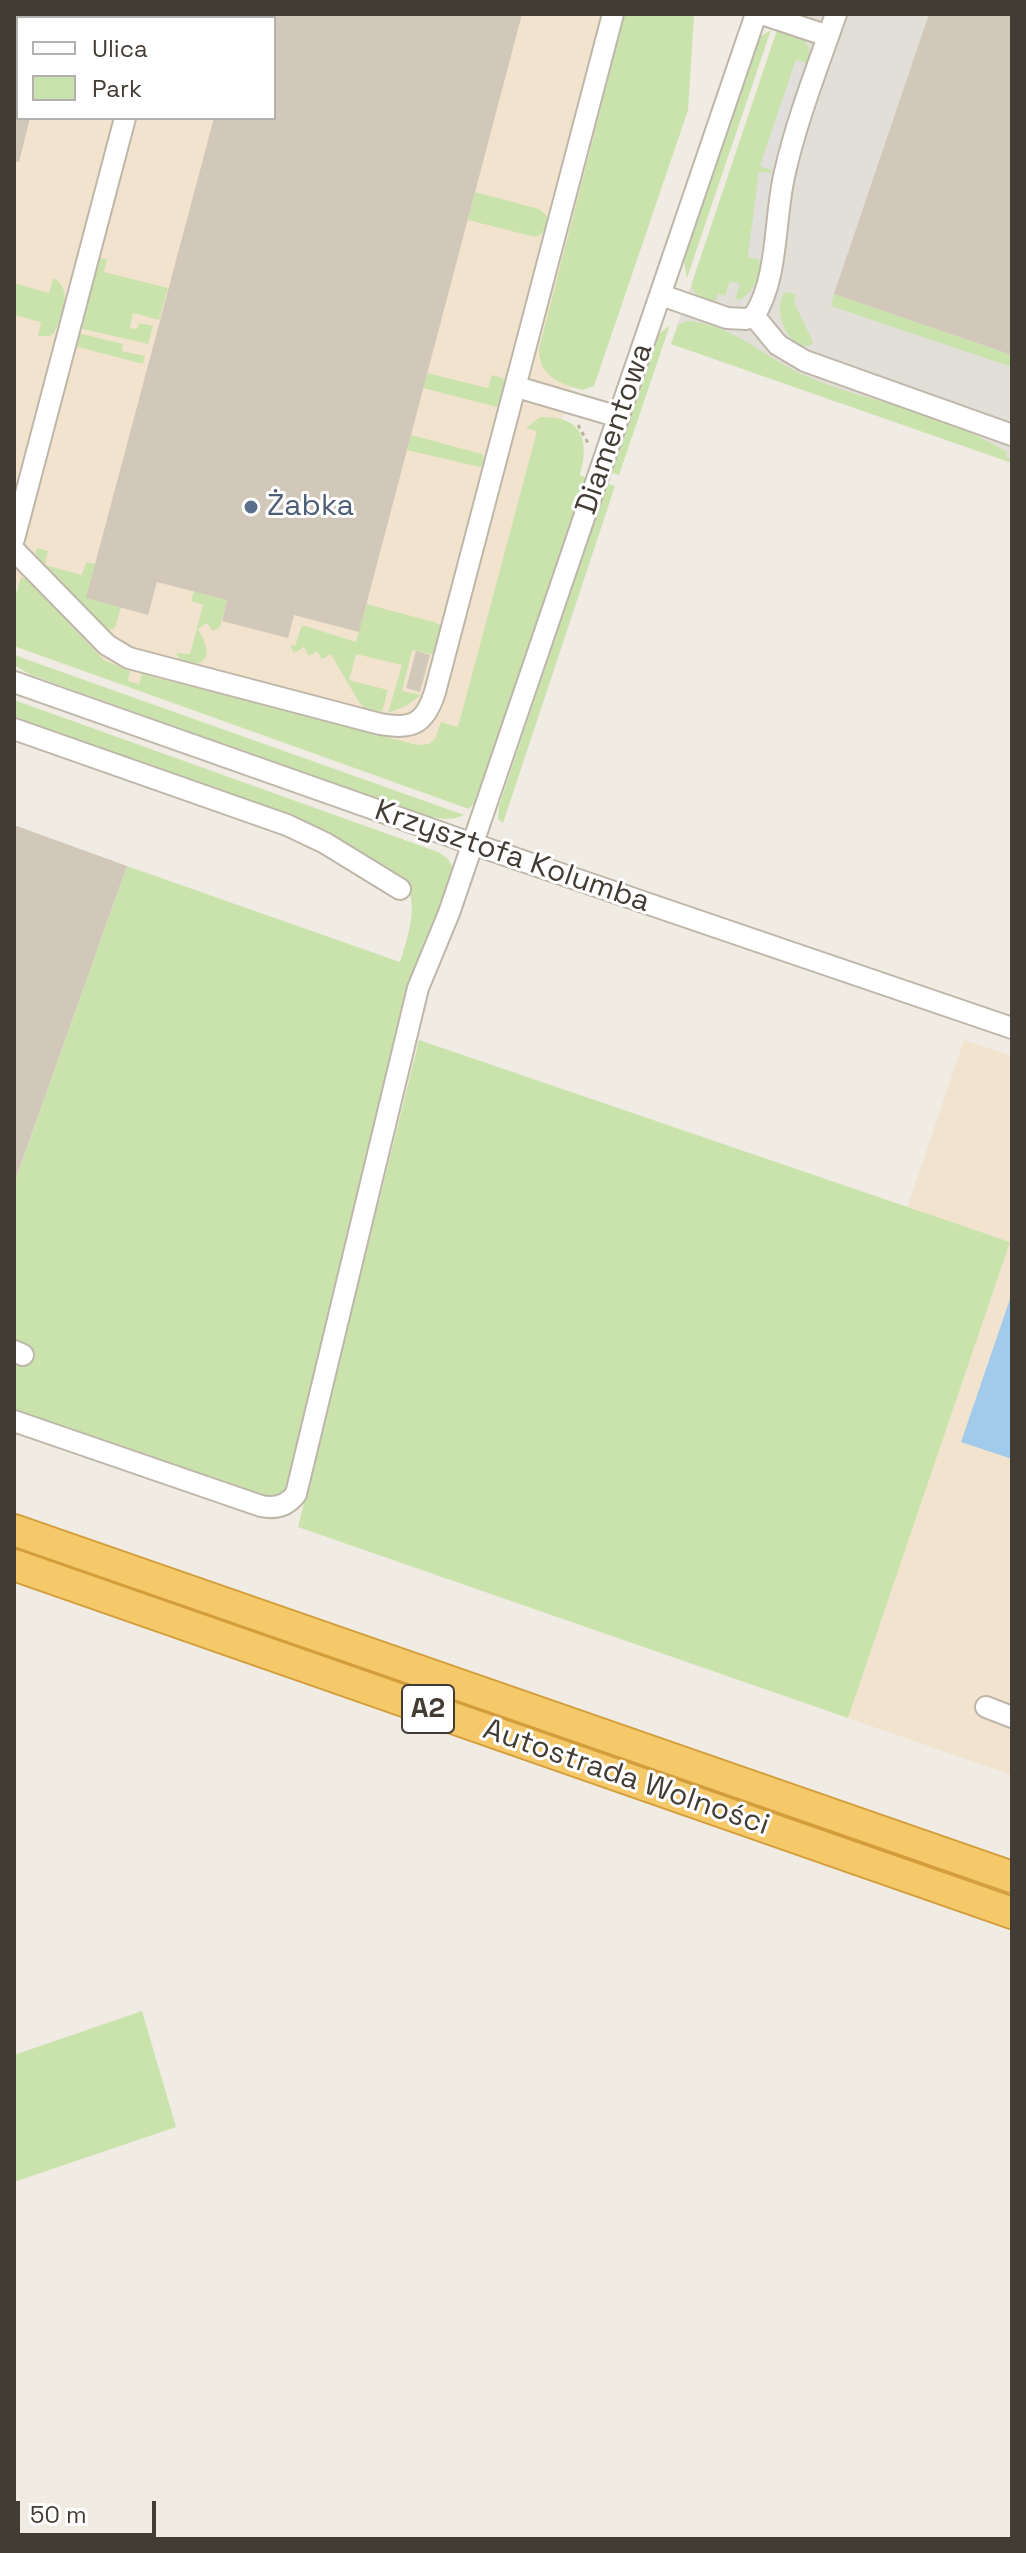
<!DOCTYPE html>
<meta charset="utf-8">
<style>
body{margin:0}
#map{position:relative;width:1026px;height:2553px;overflow:hidden;background:#f0ece3;font-family:"Space Grotesk",sans-serif}
canvas{display:block}
.frame{position:absolute;inset:0;border:16px solid #423c34;pointer-events:none}
.legend{position:absolute;left:16px;top:16px;width:260px;height:104px;box-sizing:border-box;background:#fff;border:2px solid #b3b1ae;margin:0;padding:10px 14px;list-style:none;font-size:24px;color:#423c34}
.legend li{display:flex;align-items:center;gap:16px;height:40px}
.legend b{width:40px;border:2px solid #b3b1ae}
.scale{position:absolute;left:16px;top:2501px;width:140px;height:36px;box-sizing:border-box;border:4px solid #423c34;border-top:0;padding-left:10px;font-size:24px;line-height:28px;white-space:nowrap;color:#423c34;-webkit-text-stroke:6px #fff;paint-order:stroke}
</style>
<div id="map">
<canvas width="1026" height="2553"></canvas>
<div class="frame"></div>
<ul class="legend">
<li><b style="height:10px;background:#fff"></b>Ulica</li>
<li><b style="height:22px;background:#cae3ad"></b>Park</li>
</ul>
<div class="scale">50 m</div>
</div>
<script>
const c = document.querySelector('canvas').getContext('2d');
c.lineJoin = 'round';
function fillPath(path, color) { c.fillStyle = color; c.fill(path, 'evenodd'); }
function trace(path, color, width, dash) { c.strokeStyle = color; c.lineWidth = width; c.lineCap = dash ? 'butt' : 'round'; c.setLineDash(dash || []); c.stroke(path); }
function write(font, color, halo, rows, align = 'center') {
  c.font = font + ' "Space Grotesk",sans-serif'; c.lineWidth = 6; c.setLineDash([]); c.textBaseline = 'middle'; c.strokeStyle = halo; c.fillStyle = color; for (const [text, x, y, turn = 0] of rows) {
    c.save(); c.translate(x, y); c.rotate((+turn || 0) * Math.PI / 180); c.textAlign = isNaN(turn) ? turn : align; if (halo) c.strokeText(text, 0, 0); c.fillText(text, 0, 0); c.restore();
  }
}
const commercial = new Path2D(`
 M 14,14 L 694,14 L 688,110 L 594,386 L 583,390 L 571,387 L 461,778 L 344,764 L 14,646 L 14,600 L 19,586 L 14,584 ZM 18,18 L 274,18 L 274,118 L 18,118 Z
 M 964,1040 L 1012,1056 L 1012,1775 L 848,1718 L 1010,1242 L 907,1208 Z`);
const industrial = new Path2D(`
 M 783,14 L 1012,14 L 1012,463 L 671,344 Z`);
const green = new Path2D(`
 M 625,14 L 694,14 L 688,110 L 594,386 L 583,390 C 561,384 539,377 539,349 Z
 M 778,27 C 797,33 814,40 808,64 L 796,60 L 760,166 L 772,170 L 770,173 L 759,172 L 748,257 L 759,259 C 762,276 754,291 740,300 L 735,299 L 740,284 L 730,281 L 725,296 L 718,293 L 714,305 L 698,297 L 691,286 Z
 M 771,30 L 687,278 L 684,261 L 686,252 L 756,46 L 761,36 Z
 M 475,192 L 539,209 L 547,216 C 550,227 545,234 535,237 L 468,220 Z
 M 99,258 L 107,259 L 104,272 L 168,288 L 159,320 L 133,313 L 130,328 L 137,329 L 139,323 L 153,326 L 148,344 L 79,328 Z
 M 53,278 C 74,288 62,316 54,333 L 49,336 L 38,336 L 41,322 L 14,315 L 14,283 L 49,293 Z
 M 789,292 L 796,295 L 794,302 L 813,342 L 809,346 C 786,348 774,311 783,294 Z
 M 834,294 L 1012,355 L 1012,367 L 831,306 Z
 M 688,321 C 733,324 764,358 804,375 C 855,398 912,406 963,429 C 978,436 993,444 1007,452 L 1006,457 L 1012,460 L 1012,463 L 671,344 L 678,325 Z
 M 670,325 L 619,475 L 610,472 L 654,344 L 660,333 Z
 M 78,333 L 123,344 L 122,351 L 145,356 L 143,364 L 78,347 L 75,344 Z
 M 427,373 L 488,388 L 492,375 L 502,378 L 506,383 L 502,403 L 497,407 L 423,388 Z
 M 540,417 C 582,416 590,439 580,475 L 586,478 L 484,781 L 475,802 L 469,809 L 14,646 L 14,600 L 21,577 L 27,580 L 104,660 L 130,671 L 128,681 L 139,684 L 142,674 L 417,745 L 429,744 L 435,739 L 441,722 L 458,727 L 537,431 L 526,428 Z
 M 411,435 L 482,454 L 487,462 L 480,467 L 407,450 Z
 M 607,483 L 615,486 L 503,823 L 498,819 L 499,806 Z
 M 38,548 L 48,551 L 45,565 L 82,575 L 86,562 L 95,564 L 121,607 L 115,628 L 106,631 L 43,565 L 35,552 Z
 M 194,591 L 227,600 L 220,627 L 213,631 L 207,623 L 198,629 C 211,650 212,670 181,662 L 176,653 L 190,654 L 203,605 L 191,601 Z
 M 366,604 L 434,622 L 442,626 L 435,655 L 412,650 L 402,691 L 421,695 L 406,706 L 388,713 L 402,665 L 356,654 L 349,680 L 388,690 L 382,712 L 365,708 L 360,704 L 331,654 L 322,659 L 317,651 L 309,656 L 304,647 L 294,653 L 290,645 L 295,646 L 302,625 L 356,642 Z
 M 14,655 L 464,815 C 447,823 431,817 414,812 L 31,675 L 14,665 Z
 M 14,700 L 438,852 L 447,858 L 454,869 L 296,1484 L 278,1502 L 14,1417 L 14,1363 L 21,1365 L 27,1345 L 14,1340 L 14,1184 L 127,866 L 400,962 C 408,936 423,896 398,876 L 320,830 L 14,720 Z
 M 419,1040 L 1010,1242 L 848,1718 L 298,1527 Z
 M 142,2011 L 176,2127 L 14,2182 L 14,2055 Z`);
const parking = new Path2D(`
 M 796,60 L 808,64 L 772,170 L 760,166 Z
 M 759,172 L 770,173 L 759,259 L 748,257 Z`);
const water = new Path2D(`
 M 1011,1296 L 1012,1296 L 1012,1459 L 961,1442 Z`);
const building = new Path2D(`
 M 274,14 L 522,14 L 359,632 L 294,615 L 288,638 L 222,621 L 227,600 L 157,582 L 148,615 L 86,598 L 214,118 L 274,118 Z
 M 929,14 L 1012,14 L 1012,355 L 834,294 Z
 M 14,118 L 30,118 L 19,162 L 14,161 Z
 M 416,651 L 430,655 L 420,692 L 406,688 Z
 M 14,825 L 127,866 L 16,1178 L 14,1178 Z`);
const path = new Path2D(`
 M 578,425 L 588,443`);
const minor = new Path2D(`
 M 762,14 L 828,36
 M 151,18 L 152,14
 M 661,295 L 727,318 L 746,319 L 754,316 C 779,278 774,216 785,172 C 797,119 818,66 836,14
 M 754,316 L 778,345 L 805,361 L 1012,435
 M 517,387 L 619,417
 M 14,539 L 125,118
 M 14,550 L 107,645 L 129,658 L 380,724 C 412,730 425,724 435,692 L 613,14
 M 14,682 L 473,844 L 1012,1028
 M 14,729 L 287,825 L 325,843 L 400,889
 M 14,1351 L 23,1355
 M 14,1421 L 261,1506 C 275,1509 287,1506 296,1494 L 418,988 L 449,913 L 756,14
 M 986,1707 L 1012,1717`);
const highway = new Path2D(`
 M 14,1530 L 1012,1877
 M 14,1565 L 1012,1913`);
const markers = [
 [251,507,8,"#5c6f8a"]
];
const shields = [
 [428,1709,52]
];
const shieldNames = [
 ["A2",428,1709]
];
const streetNames = [
 ["Diamentowa",615,429,-71],
 ["Krzysztofa Kolumba",512,857,19],
 ["Autostrada Wolności",626,1778,19]
];
const serviceNames = [
 ["Żabka",267,507]
];
fillPath(commercial, '#f2e3ce');
fillPath(industrial, '#e2ded8');
fillPath(green, '#cae3ad');
fillPath(parking, '#e1dfdb');
fillPath(water, '#a2cbeb');
fillPath(building, '#d1c8b9');
trace(minor, '#beb7a9', 24);
trace(highway, '#d39d3b', 34);
trace(path, '#bcb098', 3, [4, 4]);
trace(minor, '#fff', 20);
trace(highway, '#f5c96a', 30);
for (const [x, y, r, color] of markers) { const dot = new Path2D(); dot.arc(x, y, r, 0, 2 * Math.PI); c.fillStyle = color; c.fill(dot); trace(dot, '#fff', 3); }
for (const [x, y, w] of shields) { const box = new Path2D(); box.roundRect(x - w / 2, y - 24, w, 48, 6); c.fillStyle = '#fff'; c.fill(box); trace(box, '#423c34', 2); }
write('bold 28px', '#423c34', null, shieldNames);
write('30px', '#423c34', '#fff', streetNames);
write('30px', '#4e5e75', '#fff', serviceNames, 'left');
</script>
